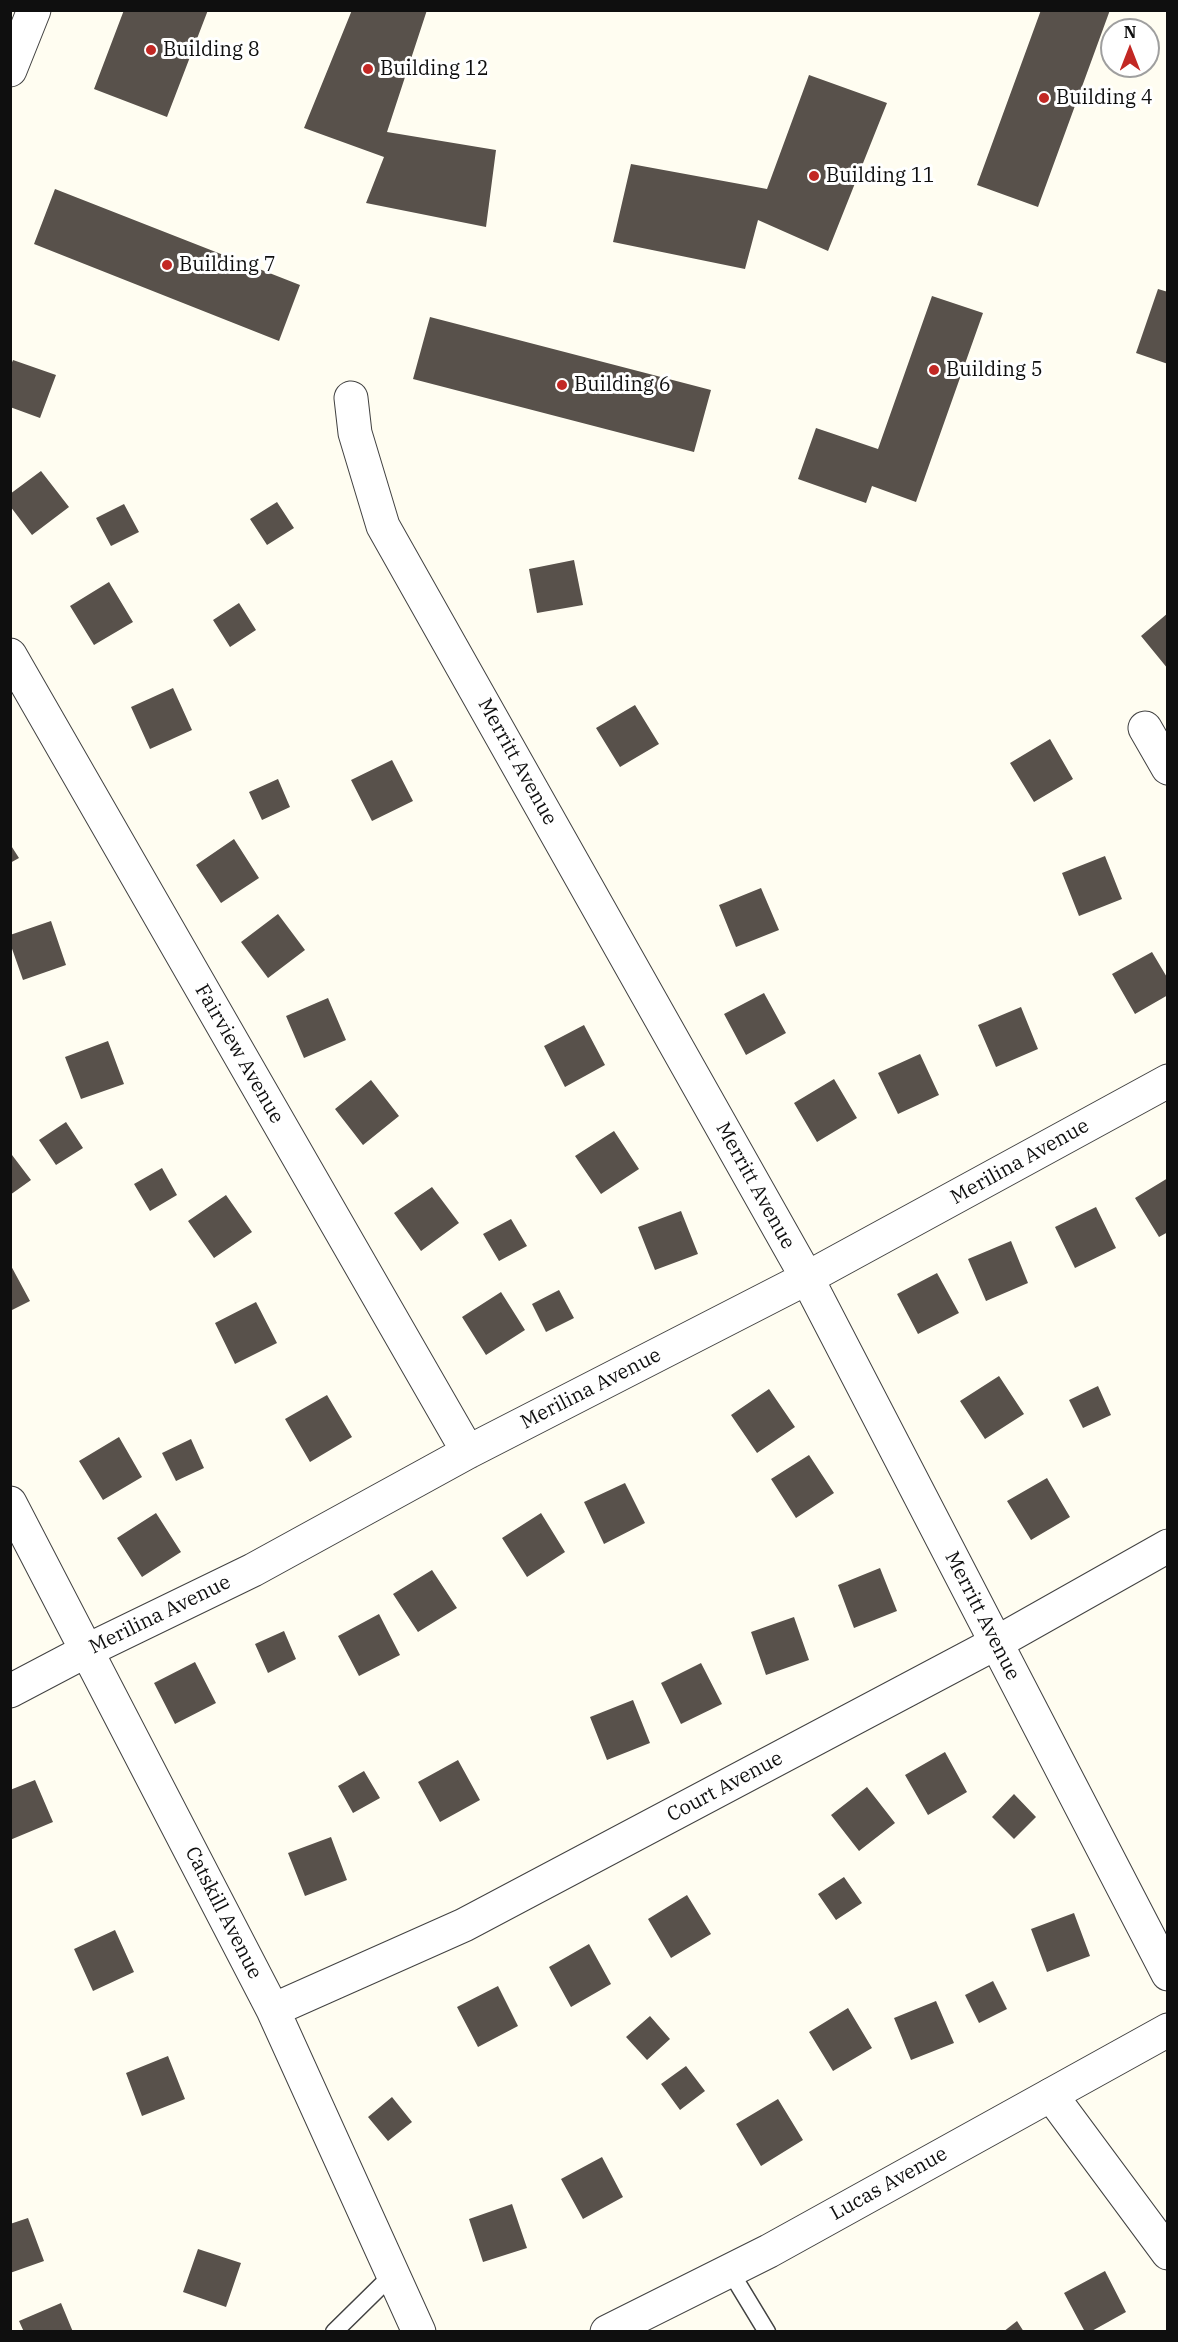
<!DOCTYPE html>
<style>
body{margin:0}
#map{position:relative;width:1178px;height:2342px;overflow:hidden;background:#fffdf1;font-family:"IBM Plex Serif",serif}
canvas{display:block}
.frame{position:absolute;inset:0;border:12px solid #0f0f0f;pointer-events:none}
.north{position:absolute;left:1100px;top:18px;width:60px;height:60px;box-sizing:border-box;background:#fff;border:2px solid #9f9f9f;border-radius:50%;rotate:0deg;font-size:16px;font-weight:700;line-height:24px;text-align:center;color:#0f0f0f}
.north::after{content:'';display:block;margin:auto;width:21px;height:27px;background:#c22824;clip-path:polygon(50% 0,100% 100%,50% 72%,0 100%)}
</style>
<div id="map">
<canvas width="1178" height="2342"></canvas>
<div class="frame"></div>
<div class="north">N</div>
</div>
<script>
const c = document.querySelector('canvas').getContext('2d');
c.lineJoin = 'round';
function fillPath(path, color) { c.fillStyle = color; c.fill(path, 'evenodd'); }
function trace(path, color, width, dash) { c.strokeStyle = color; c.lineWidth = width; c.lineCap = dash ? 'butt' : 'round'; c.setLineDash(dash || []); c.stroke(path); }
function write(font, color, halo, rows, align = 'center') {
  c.font = font + ' "IBM Plex Serif",serif'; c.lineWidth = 6; c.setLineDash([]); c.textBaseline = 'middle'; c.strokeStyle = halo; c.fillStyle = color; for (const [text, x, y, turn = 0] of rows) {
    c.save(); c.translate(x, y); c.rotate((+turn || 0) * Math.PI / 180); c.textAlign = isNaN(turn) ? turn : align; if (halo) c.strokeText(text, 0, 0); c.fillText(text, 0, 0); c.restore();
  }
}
const building = new Path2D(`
 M 124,10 L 208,10 L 167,117 L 94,89 Z
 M 352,10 L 427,10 L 387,132 L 496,150 L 486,227 L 366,203 L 384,157 L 304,128 Z
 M 1041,10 L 1110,10 L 1038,207 L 977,185 Z
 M 809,75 L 887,103 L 828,251 L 758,220 L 745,269 L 613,242 L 631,164 L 767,189 Z
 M 55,189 L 300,285 L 279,341 L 34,244 Z
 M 1158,289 L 1168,292 L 1168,364 L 1136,353 Z
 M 932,296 L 983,313 L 916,502 L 872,486 L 866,503 L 798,479 L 816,428 L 878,449 Z
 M 430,317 L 711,390 L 694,452 L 413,379 Z
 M 13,360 L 56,375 L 40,418 L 10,407 L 10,367 Z
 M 41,471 L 69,507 L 32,535 L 10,506 L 10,494 Z
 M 277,502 L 294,528 L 267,545 L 250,519 Z
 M 124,504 L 139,532 L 111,546 L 96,518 Z
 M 574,560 L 583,605 L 537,613 L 529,569 Z
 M 109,582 L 133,622 L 94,645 L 70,606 Z
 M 239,603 L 256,630 L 230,647 L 213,620 Z
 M 1168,613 L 1168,669 L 1141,636 Z
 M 173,688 L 192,730 L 150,749 L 131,707 Z
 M 635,705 L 659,744 L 620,767 L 596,728 Z
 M 1050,739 L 1073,779 L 1034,802 L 1010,763 Z
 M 392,760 L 413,801 L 372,821 L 351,780 Z
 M 278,779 L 290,807 L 262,820 L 249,792 Z
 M 234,839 L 259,878 L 221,903 L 196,865 Z
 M 10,844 L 19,858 L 10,863 Z
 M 1105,856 L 1122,899 L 1079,916 L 1062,873 Z
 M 761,888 L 779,930 L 736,947 L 719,905 Z
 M 278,914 L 305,950 L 268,978 L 241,942 Z
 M 51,921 L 66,965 L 23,980 L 10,943 L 10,935 Z
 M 1152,952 L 1168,979 L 1168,995 L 1135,1014 L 1112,974 Z
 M 764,993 L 786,1033 L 746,1055 L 724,1014 Z
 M 328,998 L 346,1040 L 304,1058 L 286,1016 Z
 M 1021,1007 L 1038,1049 L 996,1067 L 978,1025 Z
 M 584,1025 L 605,1065 L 565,1087 L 544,1046 Z
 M 108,1041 L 124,1084 L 81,1099 L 65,1057 Z
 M 920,1054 L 939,1095 L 898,1114 L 878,1073 Z
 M 834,1079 L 857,1118 L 817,1142 L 794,1103 Z
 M 371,1080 L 399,1116 L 363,1145 L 335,1109 Z
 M 66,1122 L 83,1148 L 56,1165 L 39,1140 Z
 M 614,1131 L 639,1169 L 601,1194 L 575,1156 Z
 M 12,1155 L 31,1180 L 10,1195 L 10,1157 Z
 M 162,1168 L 177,1195 L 150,1211 L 134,1184 Z
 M 1168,1178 L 1168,1232 L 1159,1237 L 1135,1198 Z
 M 432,1187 L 459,1223 L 421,1251 L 394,1213 Z
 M 226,1195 L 252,1232 L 214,1258 L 188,1221 Z
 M 1096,1207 L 1116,1248 L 1075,1268 L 1055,1227 Z
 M 681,1211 L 698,1254 L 655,1270 L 638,1227 Z
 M 511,1219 L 527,1246 L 499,1261 L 483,1234 Z
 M 1011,1241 L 1028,1283 L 986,1301 L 968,1259 Z
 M 10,1264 L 30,1301 L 10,1311 Z
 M 937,1273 L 959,1313 L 918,1334 L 897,1294 Z
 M 559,1290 L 574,1318 L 546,1332 L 532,1304 Z
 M 501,1292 L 525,1330 L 486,1355 L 462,1317 Z
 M 256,1302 L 277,1343 L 235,1364 L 215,1323 Z
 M 999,1376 L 1024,1414 L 985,1439 L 960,1401 Z
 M 1098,1386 L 1111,1415 L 1083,1428 L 1069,1400 Z
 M 769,1389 L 795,1427 L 757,1453 L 731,1415 Z
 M 327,1395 L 352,1437 L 310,1462 L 285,1419 Z
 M 119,1437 L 142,1477 L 103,1500 L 79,1461 Z
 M 191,1439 L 204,1468 L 176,1481 L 162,1453 Z
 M 809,1455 L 834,1493 L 796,1518 L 771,1479 Z
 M 1047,1478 L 1070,1517 L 1031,1540 L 1007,1501 Z
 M 625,1483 L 645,1523 L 604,1544 L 584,1502 Z
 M 156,1513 L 181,1552 L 142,1577 L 117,1538 Z
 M 541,1513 L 565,1552 L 527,1577 L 502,1538 Z
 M 880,1568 L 897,1611 L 854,1628 L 838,1585 Z
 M 432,1570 L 457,1608 L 418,1632 L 393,1594 Z
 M 379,1614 L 400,1655 L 359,1676 L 338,1636 Z
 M 794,1617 L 809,1660 L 766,1675 L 751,1632 Z
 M 284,1631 L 296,1659 L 268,1673 L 255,1644 Z
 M 195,1662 L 216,1703 L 175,1724 L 154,1683 Z
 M 701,1663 L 722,1704 L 681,1724 L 661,1683 Z
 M 633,1700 L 650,1743 L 607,1760 L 590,1717 Z
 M 945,1752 L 967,1792 L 928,1815 L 905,1775 Z
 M 458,1760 L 480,1800 L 440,1822 L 418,1782 Z
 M 364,1771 L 380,1798 L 353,1813 L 338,1786 Z
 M 35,1780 L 53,1822 L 10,1840 L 10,1790 Z
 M 867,1787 L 895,1823 L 859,1851 L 831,1815 Z
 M 1014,1794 L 1036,1817 L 1014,1839 L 992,1817 Z
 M 331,1837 L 347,1880 L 305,1896 L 288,1853 Z
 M 844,1877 L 862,1903 L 836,1920 L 818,1894 Z
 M 687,1895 L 711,1934 L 671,1958 L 648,1919 Z
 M 1074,1913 L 1090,1956 L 1047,1972 L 1031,1929 Z
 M 115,1930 L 134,1972 L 93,1991 L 74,1949 Z
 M 589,1944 L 611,1984 L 571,2007 L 549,1967 Z
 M 993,1981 L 1007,2009 L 979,2023 L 965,1995 Z
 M 498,1986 L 518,2026 L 478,2047 L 457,2007 Z
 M 936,2001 L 954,2043 L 911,2060 L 894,2018 Z
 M 848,2008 L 872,2048 L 833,2071 L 809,2032 Z
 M 650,2016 L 670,2039 L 647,2060 L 626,2037 Z
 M 168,2056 L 185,2099 L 142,2116 L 126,2073 Z
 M 686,2066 L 705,2091 L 680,2110 L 661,2084 Z
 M 392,2097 L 412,2122 L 388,2141 L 368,2117 Z
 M 778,2099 L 803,2140 L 761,2166 L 736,2124 Z
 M 602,2157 L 623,2197 L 583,2219 L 561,2179 Z
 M 512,2204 L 527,2248 L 483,2262 L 469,2219 Z
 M 28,2218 L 44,2261 L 10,2273 L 10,2224 Z
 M 198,2249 L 241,2263 L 226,2307 L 183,2292 Z
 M 1105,2271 L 1126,2312 L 1090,2332 L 1085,2332 L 1064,2293 Z
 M 61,2303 L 73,2332 L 24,2332 L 19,2321 Z
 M 1017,2321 L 1024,2332 L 1003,2332 Z`);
const service = new Path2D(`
 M 730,2271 L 767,2332
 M 334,2332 L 393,2274`);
const minor = new Path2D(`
 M 10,70 L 34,10
 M 351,398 L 355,433 L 383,526 L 807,1278 L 1168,1974
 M 10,655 L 468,1452
 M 1145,728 L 1168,768
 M 10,1503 L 273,2010 L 419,2332
 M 10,1691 L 86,1651 L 253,1570 L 468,1452 L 807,1278 L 1168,1081
 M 273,2010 L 464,1925 L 996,1643 L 1168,1546
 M 1051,2095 L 1168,2253`);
const tertiary = new Path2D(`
 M 607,2332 L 769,2251 L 1168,2030`);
const markers = [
 [151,50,6,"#c22824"],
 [368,69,6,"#c22824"],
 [1044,98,6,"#c22824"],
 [814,176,6,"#c22824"],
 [167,265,6,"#c22824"],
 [934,370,6,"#c22824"],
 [562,385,6,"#c22824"]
];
const poiNames = [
 ["Building 8",163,50],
 ["Building 12",380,69],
 ["Building 4",1056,98],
 ["Building 11",826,176],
 ["Building 7",179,265],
 ["Building 5",946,370],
 ["Building 6",574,385]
];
const streetNames = [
 ["Merritt Avenue",517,762,61],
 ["Fairview Avenue",239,1054,60],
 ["Merilina Avenue",1020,1162,-29],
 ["Merritt Avenue",755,1186,61],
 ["Merilina Avenue",591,1389,-27],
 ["Merilina Avenue",160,1615,-26],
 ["Merritt Avenue",982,1616,63],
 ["Court Avenue",725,1787,-28],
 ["Catskill Avenue",223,1913,63],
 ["Lucas Avenue",889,2184,-29]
];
fillPath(building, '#58514b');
trace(service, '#424242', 19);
trace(minor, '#424242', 35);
trace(tertiary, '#424242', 35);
trace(service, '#fff', 16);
trace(minor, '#fff', 33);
trace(tertiary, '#fff', 33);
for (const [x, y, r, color] of markers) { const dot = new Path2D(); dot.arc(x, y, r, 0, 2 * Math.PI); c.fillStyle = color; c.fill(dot); trace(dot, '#fff', 2); }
write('20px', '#0f0f0f', '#fff', poiNames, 'left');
write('20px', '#0f0f0f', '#fff', streetNames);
</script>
